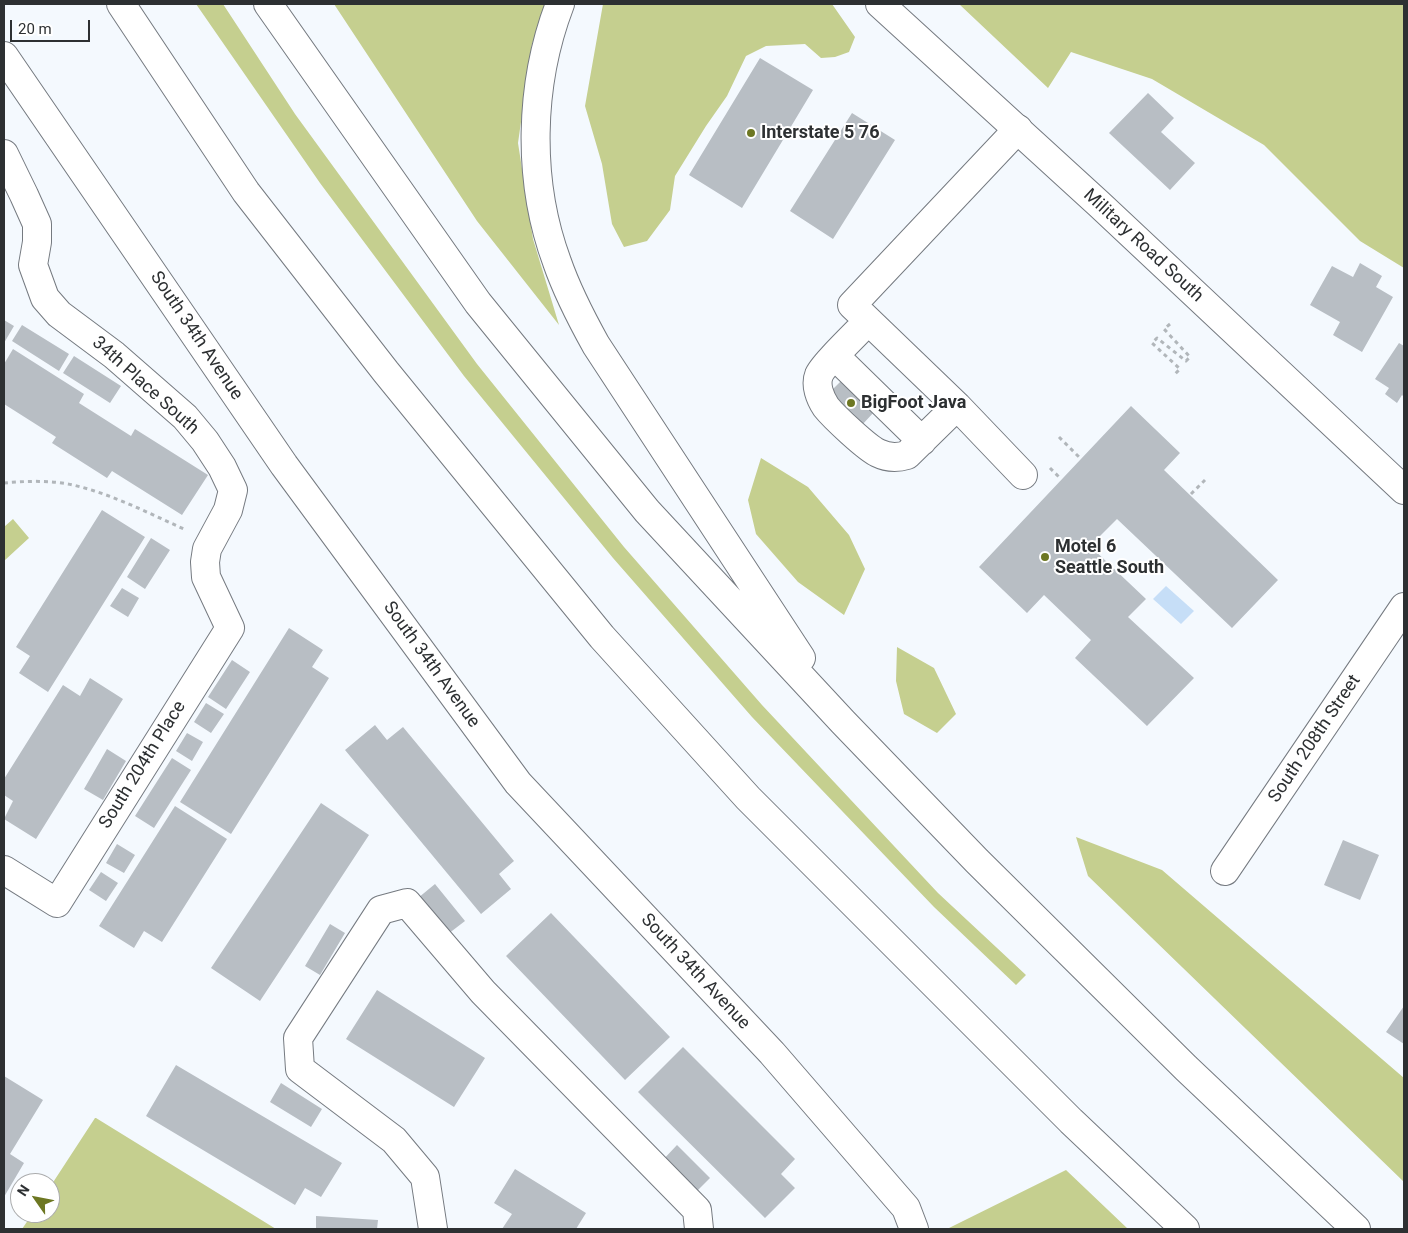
<!DOCTYPE html>
<style>
body{margin:0}
#map{position:relative;width:1408px;height:1233px;overflow:hidden;background:#f4f9fe;font-family:Roboto,sans-serif}
canvas{display:block}
.frame{position:absolute;inset:0;border:5px solid #2d3032;pointer-events:none}
.north{position:absolute;left:10px;top:1173px;width:50px;height:50px;box-sizing:border-box;background:#fff;border:1px solid #abacad;border-radius:50%;rotate:303deg;font-size:14px;font-weight:700;line-height:20px;text-align:center;color:#2d3032}
.north::after{content:'';display:block;margin:auto;width:18px;height:22px;background:#6d7722;clip-path:polygon(50% 0,100% 100%,50% 72%,0 100%)}
.scale{position:absolute;left:10px;top:20px;width:80px;height:22px;box-sizing:border-box;border:2px solid #2d3032;border-top:0;padding-left:6px;font-size:15px;line-height:18px;white-space:nowrap;color:#2d3032;-webkit-text-stroke:4px #fff;paint-order:stroke}
</style>
<div id="map">
<canvas width="1408" height="1233"></canvas>
<div class="frame"></div>
<div class="north">N</div>
<div class="scale">20 m</div>
</div>
<script>
const c = document.querySelector('canvas').getContext('2d');
c.lineJoin = 'round';
function fillPath(path, color) { c.fillStyle = color; c.fill(path, 'evenodd'); }
function trace(path, color, width, dash) { c.strokeStyle = color; c.lineWidth = width; c.lineCap = dash ? 'butt' : 'round'; c.setLineDash(dash || []); c.stroke(path); }
function write(font, color, halo, rows, align = 'center') {
  c.font = font + ' Roboto,sans-serif'; c.lineWidth = 4; c.setLineDash([]); c.textBaseline = 'middle'; c.strokeStyle = halo; c.fillStyle = color; for (const [text, x, y, turn = 0] of rows) {
    c.save(); c.translate(x, y); c.rotate((+turn || 0) * Math.PI / 180); c.textAlign = isNaN(turn) ? turn : align; if (halo) c.strokeText(text, 0, 0); c.fillText(text, 0, 0); c.restore();
  }
}
const green = new Path2D(`
 M 196,4 L 223,4 L 295,114 L 477,364 L 624,547 L 762,705 L 938,893 L 1026,975 L 1016,985 L 934,907 L 752,717 L 613,558 L 464,376 L 320,183 Z
 M 334,4 L 548,4 L 532,44 L 518,143 L 533,239 L 559,325 L 477,221 Z
 M 603,4 L 832,4 L 855,37 L 849,52 L 835,57 L 821,58 L 805,44 L 766,46 L 746,56 L 727,96 L 706,126 L 675,176 L 670,210 L 647,241 L 624,247 L 612,224 L 602,164 L 585,106 Z
 M 959,4 L 1404,4 L 1404,268 L 1360,241 L 1264,145 L 1152,79 L 1071,52 L 1048,88 Z
 M 761,458 L 808,487 L 849,535 L 865,569 L 844,615 L 798,582 L 756,534 L 748,500 Z
 M 13,519 L 29,538 L 4,561 L 4,527 Z
 M 897,647 L 934,668 L 956,714 L 937,733 L 904,714 L 896,681 Z
 M 1076,837 L 1162,870 L 1404,1078 L 1404,1182 L 1088,876 Z
 M 95,1118 L 96,1118 L 276,1229 L 22,1229 L 33,1213 L 50,1213 L 50,1187 Z
 M 1066,1170 L 1128,1229 L 950,1229 L 949,1228 Z`);
const water = new Path2D(`
 M 1166,586 L 1194,611 L 1181,624 L 1153,599 Z`);
const building = new Path2D(`
 M 760,58 L 813,90 L 742,208 L 689,175 Z
 M 1148,93 L 1174,118 L 1161,132 L 1195,163 L 1170,190 L 1109,133 Z
 M 852,113 L 895,140 L 833,239 L 790,211 Z
 M 1360,263 L 1382,276 L 1376,287 L 1393,297 L 1362,352 L 1333,335 L 1340,322 L 1310,305 L 1332,266 L 1353,277 Z
 M 4,320 L 14,326 L 4,343 Z
 M 22,325 L 69,354 L 59,371 L 12,341 Z
 M 1399,343 L 1404,346 L 1404,397 L 1402,395 L 1397,403 L 1385,394 L 1389,388 L 1375,379 Z
 M 13,349 L 84,394 L 79,403 L 131,436 L 135,429 L 208,475 L 182,515 L 112,471 L 107,478 L 52,443 L 56,437 L 4,404 L 4,364 Z
 M 74,356 L 121,386 L 110,403 L 63,373 Z
 M 841,381 L 874,412 L 862,425 L 828,394 Z
 M 1131,406 L 1180,453 L 1164,470 L 1278,580 L 1232,628 L 1117,519 L 1090,546 L 1146,599 L 1128,617 L 1194,678 L 1147,726 L 1075,658 L 1091,640 L 1044,595 L 1027,613 L 979,567 Z
 M 102,510 L 145,537 L 48,692 L 19,673 L 30,656 L 16,647 Z
 M 151,538 L 170,550 L 145,589 L 127,577 Z
 M 122,588 L 139,598 L 128,617 L 110,606 Z
 M 289,628 L 323,650 L 312,667 L 329,678 L 231,834 L 180,802 Z
 M 232,660 L 250,672 L 226,709 L 208,697 Z
 M 90,678 L 123,699 L 36,839 L 4,819 L 13,801 L 4,795 L 4,779 L 63,685 L 80,696 Z
 M 206,703 L 224,714 L 211,733 L 194,722 Z
 M 375,725 L 387,740 L 403,727 L 514,861 L 499,874 L 511,889 L 481,914 L 345,750 Z
 M 187,733 L 203,742 L 192,761 L 176,751 Z
 M 107,749 L 126,761 L 103,800 L 84,789 Z
 M 172,758 L 191,770 L 154,828 L 135,816 Z
 M 321,803 L 369,835 L 260,1001 L 211,968 Z
 M 175,806 L 227,839 L 162,942 L 144,931 L 134,948 L 99,926 Z
 M 1343,840 L 1379,855 L 1360,900 L 1324,885 Z
 M 117,844 L 135,855 L 124,873 L 106,863 Z
 M 101,872 L 118,883 L 106,901 L 89,890 Z
 M 435,884 L 465,921 L 448,934 L 418,898 Z
 M 551,913 L 670,1037 L 625,1080 L 506,956 Z
 M 330,924 L 345,933 L 320,975 L 305,966 Z
 M 377,990 L 485,1058 L 454,1107 L 346,1039 Z
 M 1404,1006 L 1404,1044 L 1386,1032 Z
 M 683,1047 L 795,1159 L 781,1174 L 795,1188 L 765,1218 L 638,1092 Z
 M 176,1065 L 342,1163 L 321,1197 L 305,1188 L 295,1205 L 146,1116 Z
 M 4,1076 L 43,1100 L 10,1154 L 24,1163 L 4,1197 Z
 M 281,1083 L 322,1109 L 311,1127 L 270,1102 Z
 M 677,1145 L 710,1178 L 694,1194 L 661,1162 Z
 M 515,1169 L 586,1213 L 576,1229 L 502,1229 L 512,1214 L 494,1203 Z
 M 316,1216 L 378,1220 L 377,1229 L 316,1229 Z`);
const path = new Path2D(`
 M 1170,324 L 1164,329 L 1190,357 L 1186,361 L 1157,338 L 1152,343 L 1180,369 L 1175,374
 M 1059,437 L 1080,458
 M 1050,468 L 1060,478
 M 4,483 C 26,481 51,480 73,485 C 112,494 148,513 184,529
 M 1191,494 L 1205,480`);
const minor = new Path2D(`
 M 4,56 L 284,465 L 518,783 L 772,1053 L 906,1208 L 914,1229
 M 1018,129 L 852,305 L 957,406 L 1023,475
 M 4,154 L 24,195 L 37,224 L 37,242 L 33,265 L 45,298 L 59,314 L 114,355 L 185,417 L 205,441 L 222,467 L 233,490 L 228,510 L 207,549 L 205,562 L 206,577 L 230,628 L 57,903 L 4,870
 M 868,321 C 860,330 822,366 819,375 C 815,385 820,398 826,407 C 834,417 867,448 878,453 C 888,458 897,458 907,455 L 957,406
 M 835,356 L 922,441
 M 1225,871 L 1404,607
 M 433,1229 L 425,1177 L 394,1140 L 300,1069 L 298,1038 L 381,910 L 407,903 L 483,992 L 697,1210 L 699,1229`);
const major = new Path2D(`
 M 880,4 L 1099,204 L 1404,490`);
const highway = new Path2D(`
 M 121,4 L 246,192 L 386,372 L 602,637 L 748,798 L 1071,1121 L 1185,1229
 M 268,4 L 478,303 L 647,511 L 843,722 L 977,861 L 1186,1068 L 1356,1229
 M 560,4 C 529,85 527,181 557,262 C 567,291 581,318 596,345 L 801,658`);
const markers = [
 [751,133,5,"#6d7722"],
 [851,403,5,"#6d7722"],
 [1045,557,5,"#6d7722"]
];
const poiNames = [
 ["Interstate 5 76",761,133],
 ["BigFoot Java",861,403],
 ["Motel 6",1055,547],
 ["Seattle South",1055,568]
];
const streetNames = [
 ["Military Road South",1143,246,43],
 ["South 34th Avenue",196,336,56],
 ["34th Place South",145,386,42],
 ["South 34th Avenue",431,665,54],
 ["South 208th Street",1315,739,-56],
 ["South 204th Place",143,765,-58],
 ["South 34th Avenue",695,972,47]
];
fillPath(green, '#c5cf8f');
fillPath(water, '#c6def7');
fillPath(building, '#b8bec4');
trace(minor, '#757a80', 30);
trace(major, '#757a80', 30);
trace(highway, '#757a80', 30);
trace(path, '#b1b6ba', 3, [4, 4]);
trace(minor, '#fff', 28);
trace(major, '#fff', 28);
trace(highway, '#fff', 28);
for (const [x, y, r, color] of markers) { const dot = new Path2D(); dot.arc(x, y, r, 0, 2 * Math.PI); c.fillStyle = color; c.fill(dot); trace(dot, '#fff', 2); }
write('bold 18px', '#2d3032', '#fff', poiNames, 'left');
write('18px', '#2d3032', '#fff', streetNames);
</script>
